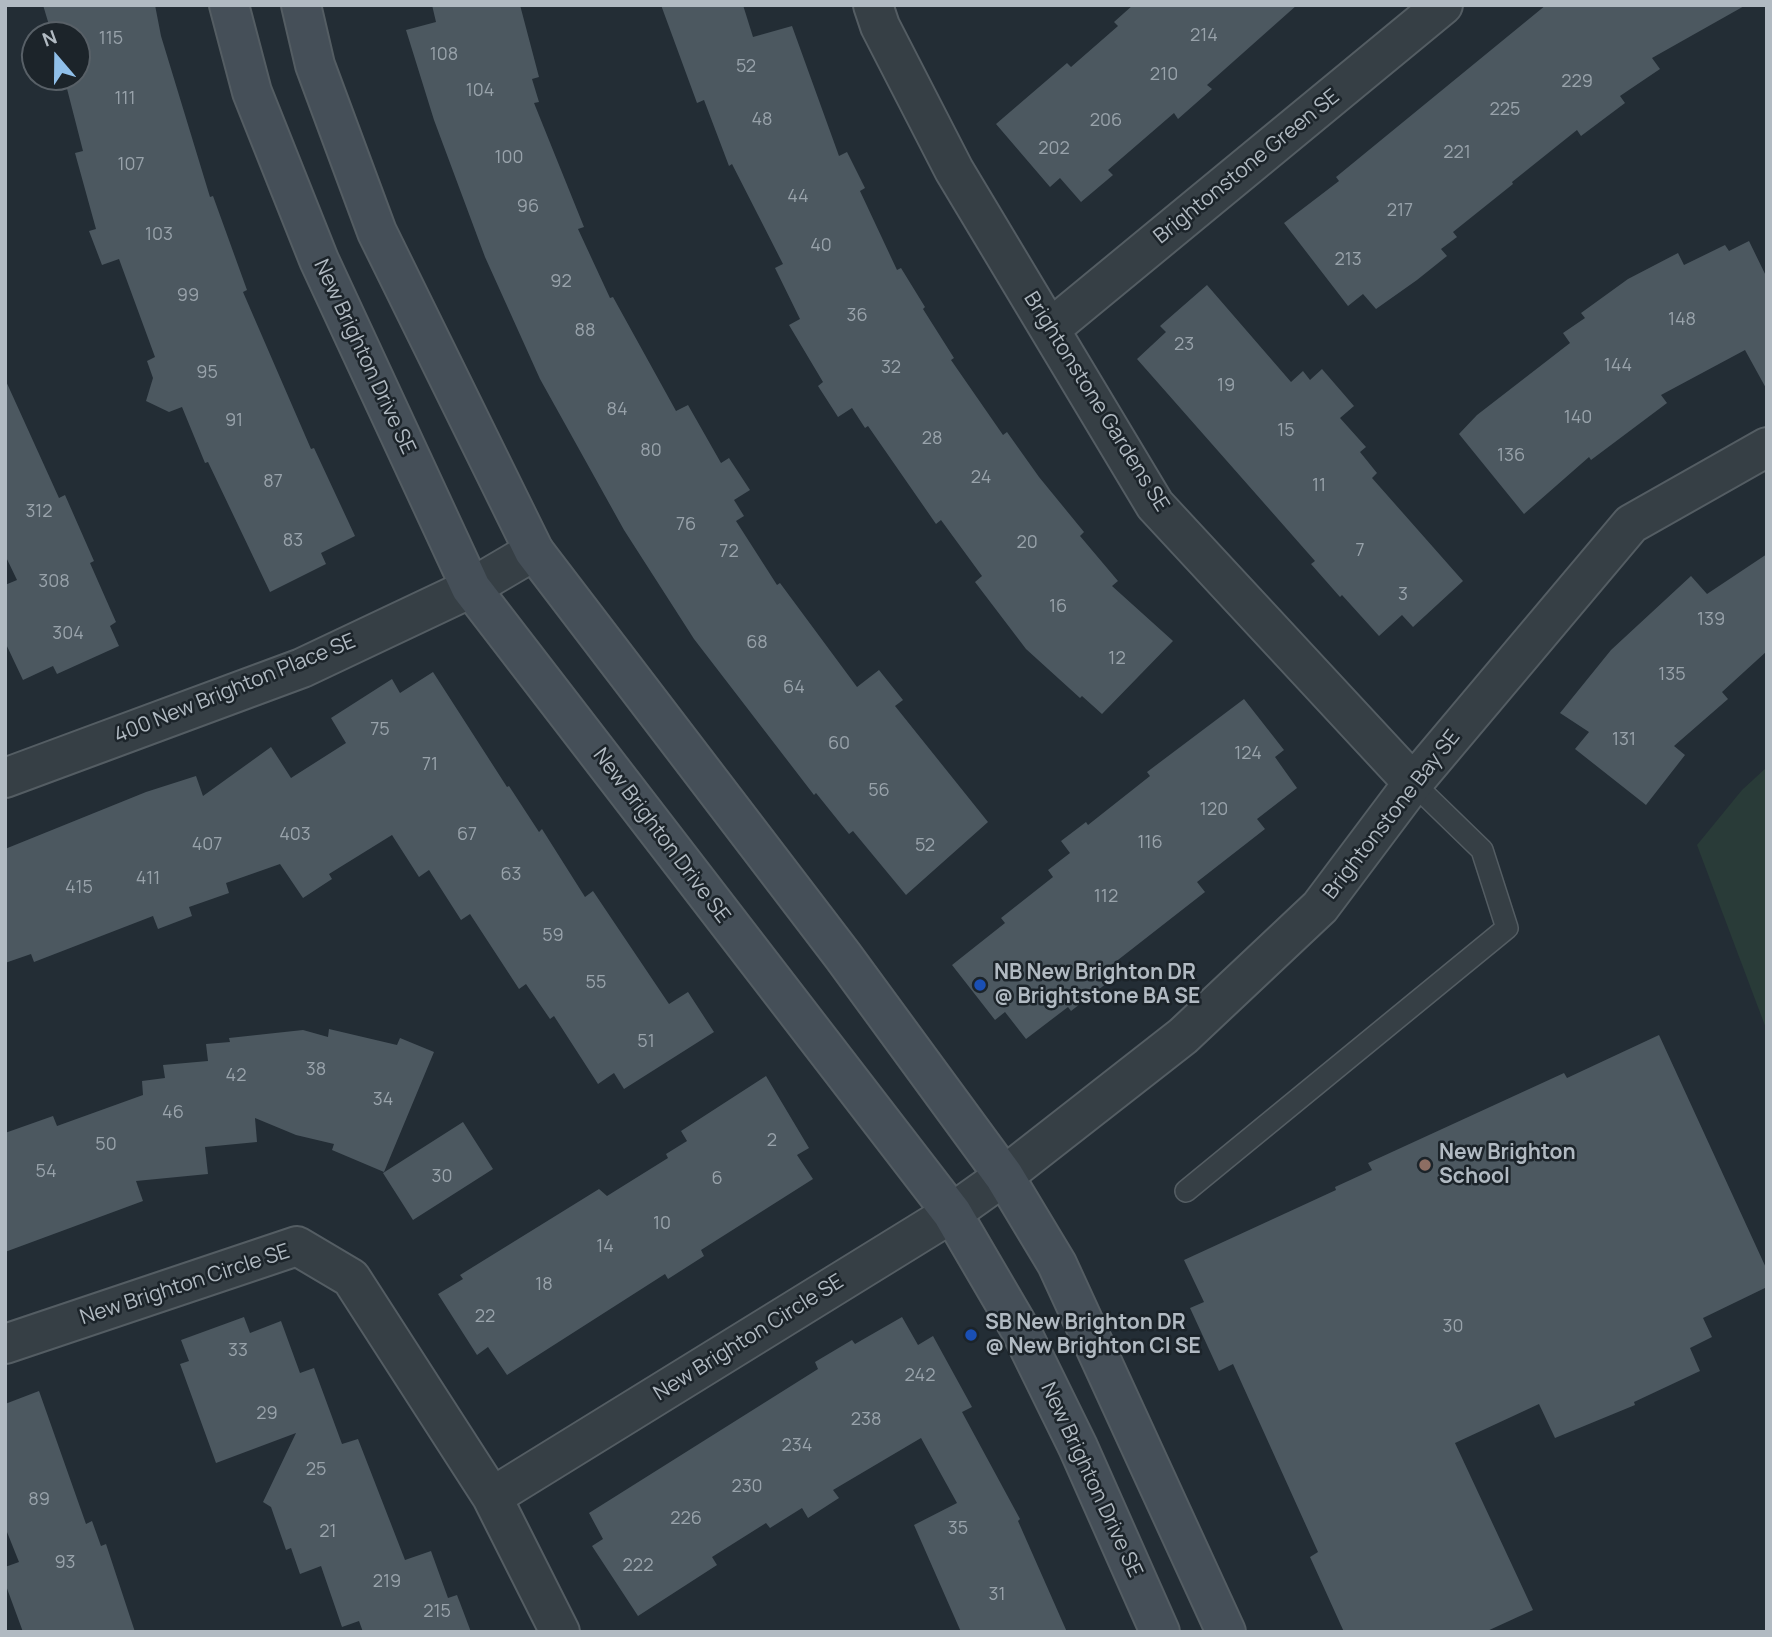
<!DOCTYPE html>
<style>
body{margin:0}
#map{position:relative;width:1772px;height:1637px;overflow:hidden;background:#232d35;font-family:Manrope,sans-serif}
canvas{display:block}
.frame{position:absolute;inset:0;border:7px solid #b1bac2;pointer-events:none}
.north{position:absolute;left:21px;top:21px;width:70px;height:70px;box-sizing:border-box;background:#1c242a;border:2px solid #586067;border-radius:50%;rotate:340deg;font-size:19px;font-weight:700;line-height:28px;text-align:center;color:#b1bac2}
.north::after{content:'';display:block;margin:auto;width:24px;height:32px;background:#8fbfe9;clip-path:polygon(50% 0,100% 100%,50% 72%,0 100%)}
</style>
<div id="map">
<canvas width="1772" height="1637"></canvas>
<div class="frame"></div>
<div class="north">N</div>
</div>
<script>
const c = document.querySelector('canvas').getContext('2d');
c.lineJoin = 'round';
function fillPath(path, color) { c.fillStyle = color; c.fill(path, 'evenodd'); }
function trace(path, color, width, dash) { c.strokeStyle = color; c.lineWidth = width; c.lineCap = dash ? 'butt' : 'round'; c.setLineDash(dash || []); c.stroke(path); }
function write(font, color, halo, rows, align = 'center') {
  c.font = font + ' Manrope,sans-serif'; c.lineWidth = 5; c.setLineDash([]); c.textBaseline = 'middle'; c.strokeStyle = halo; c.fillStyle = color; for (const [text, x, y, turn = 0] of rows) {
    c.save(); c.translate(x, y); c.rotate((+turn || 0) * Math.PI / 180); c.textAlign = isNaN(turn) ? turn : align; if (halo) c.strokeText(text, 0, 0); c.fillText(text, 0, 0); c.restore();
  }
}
const green = new Path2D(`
 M 1767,767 L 1767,1031 L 1697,845 L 1742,790 Z`);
const building = new Path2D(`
 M 43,5 L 155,5 L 161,36 L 210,197 L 213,196 L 247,290 L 243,292 L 311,449 L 314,448 L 355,536 L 321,553 L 326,564 L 270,592 L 208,462 L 205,463 L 182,407 L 169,412 L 146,401 L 153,378 L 147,361 L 155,357 L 119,259 L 102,265 L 89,231 L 96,229 L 75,153 L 83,151 L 64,77 L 77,77 L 77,35 L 52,35 Z
 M 432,5 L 520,5 L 539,77 L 532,79 L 539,102 L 534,103 L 584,227 L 578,229 L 610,298 L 613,297 L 676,411 L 688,405 L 721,463 L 729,458 L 750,490 L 734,500 L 744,516 L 736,521 L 777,585 L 780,583 L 857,687 L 879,670 L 903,700 L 895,706 L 988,822 L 906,895 L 853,831 L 849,834 L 816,793 L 814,795 L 694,639 L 624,530 L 540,379 L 485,257 L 434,120 L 406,30 L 436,22 Z
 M 661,5 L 743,5 L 753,37 L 792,26 L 839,156 L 847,152 L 865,188 L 860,191 L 897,270 L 901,268 L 925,307 L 923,309 L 954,358 L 951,360 L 1003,435 L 1007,432 L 1039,477 L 1084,532 L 1080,536 L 1118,581 L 1112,586 L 1173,641 L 1102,714 L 1082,696 L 1080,698 L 1026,649 L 975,582 L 982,576 L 941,520 L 936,524 L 868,426 L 865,428 L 852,408 L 838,417 L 818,386 L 823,382 L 789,325 L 800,319 L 775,268 L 783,264 L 732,164 L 729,166 L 704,100 L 697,103 Z
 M 1133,5 L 1297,5 L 1207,85 L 1212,89 L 1178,119 L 1174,113 L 1108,170 L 1113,175 L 1081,202 L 1060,178 L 1050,187 L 996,124 L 1067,63 L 1071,67 L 1118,26 L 1114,22 Z
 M 1546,5 L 1746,5 L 1652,58 L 1660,69 L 1620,96 L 1625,103 L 1581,136 L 1577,130 L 1512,182 L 1513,184 L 1453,232 L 1457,237 L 1441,249 L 1447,256 L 1417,280 L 1376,309 L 1363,294 L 1348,306 L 1284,223 L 1339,181 L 1336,177 Z
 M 1749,241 L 1767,278 L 1767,390 L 1745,350 L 1661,395 L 1667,403 L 1591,460 L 1589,457 L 1524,514 L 1459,434 L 1477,415 L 1570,343 L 1563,333 L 1585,318 L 1581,313 L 1628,279 L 1678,253 L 1684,265 L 1725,245 L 1729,251 Z
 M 1207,285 L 1291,382 L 1303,371 L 1310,380 L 1322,369 L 1354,406 L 1340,418 L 1366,447 L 1360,452 L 1377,473 L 1372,478 L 1463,581 L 1413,627 L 1402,615 L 1379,636 L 1342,595 L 1340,597 L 1311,564 L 1315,561 L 1137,359 L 1166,332 L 1160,326 Z
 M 5,379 L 59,498 L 65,495 L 94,561 L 90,563 L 116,622 L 110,626 L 119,646 L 57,674 L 53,666 L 23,680 L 5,642 L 5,585 L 17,580 L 5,555 Z
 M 1767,554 L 1767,651 L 1722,692 L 1728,699 L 1674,746 L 1685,755 L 1646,805 L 1575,749 L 1589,732 L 1560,713 L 1611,650 L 1691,576 L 1707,594 Z
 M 433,672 L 507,787 L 509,786 L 539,832 L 542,829 L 585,897 L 593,891 L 669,1004 L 688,992 L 714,1032 L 624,1089 L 614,1073 L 598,1084 L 554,1016 L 550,1019 L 526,984 L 519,989 L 470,914 L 461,920 L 429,870 L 419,877 L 392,835 L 329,874 L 332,879 L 303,898 L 280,864 L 226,883 L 229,893 L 189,907 L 192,916 L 158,929 L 153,916 L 34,962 L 31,954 L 5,963 L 5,849 L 146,792 L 196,776 L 203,796 L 271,747 L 291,778 L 346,743 L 331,718 L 392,679 L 400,693 Z
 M 1244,699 L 1284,750 L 1275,757 L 1297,788 L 1257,819 L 1265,829 L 1197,882 L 1205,892 L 1100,974 L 1107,983 L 1071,1011 L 1068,1007 L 1026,1039 L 1005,1012 L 995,1020 L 952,965 L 1005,923 L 1001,918 L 1053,877 L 1048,870 L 1070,853 L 1061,841 L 1086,822 L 1088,825 L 1150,776 L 1147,772 Z
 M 329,1029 L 397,1045 L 400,1038 L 434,1052 L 384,1172 L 332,1150 L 334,1144 L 296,1135 L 255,1118 L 257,1142 L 205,1147 L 208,1174 L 136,1181 L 143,1201 L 5,1252 L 5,1133 L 53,1116 L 57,1126 L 143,1095 L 142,1081 L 165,1078 L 163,1065 L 208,1061 L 206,1044 L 230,1042 L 229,1038 L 303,1030 L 328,1037 Z
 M 1659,1035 L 1767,1270 L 1767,1287 L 1703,1318 L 1712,1337 L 1690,1348 L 1700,1371 L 1634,1402 L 1635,1405 L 1555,1438 L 1539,1404 L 1455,1443 L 1533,1610 L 1485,1632 L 1344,1632 L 1310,1557 L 1318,1552 L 1233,1364 L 1219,1371 L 1190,1308 L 1204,1302 L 1184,1260 L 1336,1190 L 1335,1187 L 1372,1170 L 1368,1163 L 1564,1073 L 1567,1078 Z
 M 766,1076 L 809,1148 L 797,1155 L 813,1179 L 701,1250 L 704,1256 L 668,1279 L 665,1274 L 507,1375 L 488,1347 L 477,1355 L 438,1294 L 463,1279 L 460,1275 L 599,1189 L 607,1196 L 668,1158 L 666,1154 L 687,1141 L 681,1131 Z
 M 463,1122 L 493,1169 L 413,1220 L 383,1173 Z
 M 244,1317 L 250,1333 L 281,1321 L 300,1373 L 314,1368 L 342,1444 L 358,1439 L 405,1560 L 431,1551 L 448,1598 L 457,1595 L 471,1632 L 363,1632 L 359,1621 L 342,1627 L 321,1566 L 300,1574 L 291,1548 L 286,1550 L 271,1507 L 263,1502 L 296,1433 L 216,1463 L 180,1364 L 189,1361 L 181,1340 Z
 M 902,1317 L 918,1345 L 933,1336 L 972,1407 L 962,1412 L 1020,1519 L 1018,1521 L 1067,1632 L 961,1632 L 914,1525 L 957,1503 L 921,1438 L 833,1490 L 839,1498 L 808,1518 L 802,1508 L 770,1528 L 766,1523 L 712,1557 L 717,1565 L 638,1616 L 592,1546 L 603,1539 L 589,1513 L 818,1369 L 815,1362 L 852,1340 L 855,1344 Z
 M 39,1391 L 86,1524 L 92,1521 L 101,1546 L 106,1544 L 135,1632 L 23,1632 L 5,1583 L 5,1567 L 19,1562 L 5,1527 L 5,1404 Z`);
const lane = new Path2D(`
 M 1186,1191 L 1507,928 L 1482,850 L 1413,783`);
const street = new Path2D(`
 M 873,5 L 880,26 L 954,170 L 1155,505 L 1413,783
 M 1050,329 L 1443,5
 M 5,778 L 302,668 L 471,588 L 534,551
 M 5,1344 L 297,1246 L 351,1278 L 492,1497 L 560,1632
 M 492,1497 L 952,1213 L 1004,1176 L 1183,1036 L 1320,907 L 1413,783 L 1631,524 L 1767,447`);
const secondary = new Path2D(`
 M 229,5 L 252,92 L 319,260 L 471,588 L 952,1213 L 1021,1331 L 1078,1447 L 1160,1632
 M 301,5 L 315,65 L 377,232 L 534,551 L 843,956 L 1004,1176 L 1057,1264 L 1226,1632`);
const markers = [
 [980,985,7,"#1a4fb4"],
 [1425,1165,7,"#8d6e63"],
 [971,1335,7,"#1a4fb4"]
];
const numberNames = [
 ["214",1204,36],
 ["115",111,39],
 ["108",444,55],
 ["52",746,67],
 ["210",1164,75],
 ["229",1577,82],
 ["104",480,91],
 ["111",125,99],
 ["225",1505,110],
 ["48",762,120],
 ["206",1106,121],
 ["202",1054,149],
 ["221",1457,153],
 ["100",509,158],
 ["107",131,165],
 ["44",798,197],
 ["96",528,207],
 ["217",1400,211],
 ["103",159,235],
 ["40",821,246],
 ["213",1348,260],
 ["92",561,282],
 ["99",188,296],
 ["36",857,316],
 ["148",1682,320],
 ["88",585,331],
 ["23",1184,345],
 ["144",1618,366],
 ["32",891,368],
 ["95",207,373],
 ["19",1226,386],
 ["84",617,410],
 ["140",1578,418],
 ["91",234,421],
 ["15",1286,431],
 ["28",932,439],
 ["80",651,451],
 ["136",1511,456],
 ["24",981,478],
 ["87",273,482],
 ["11",1319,486],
 ["312",39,512],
 ["76",686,525],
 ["83",293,541],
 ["20",1027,543],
 ["7",1360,551],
 ["72",729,552],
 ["308",54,582],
 ["3",1403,595],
 ["16",1058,607],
 ["139",1711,620],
 ["304",68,634],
 ["68",757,643],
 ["12",1117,659],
 ["135",1672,675],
 ["64",794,688],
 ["75",380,730],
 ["131",1624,740],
 ["60",839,744],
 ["124",1248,754],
 ["71",430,765],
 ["56",879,791],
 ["120",1214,810],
 ["403",295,835],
 ["67",467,835],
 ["116",1150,843],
 ["407",207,845],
 ["52",925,846],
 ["63",511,875],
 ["411",148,879],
 ["415",79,888],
 ["112",1106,897],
 ["59",553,936],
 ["55",596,983],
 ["51",646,1042],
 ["38",316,1070],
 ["42",236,1076],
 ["34",383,1100],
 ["46",173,1113],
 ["2",772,1141],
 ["50",106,1145],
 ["54",46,1172],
 ["30",442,1177],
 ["6",717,1179],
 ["10",662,1224],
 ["14",605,1247],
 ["18",544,1285],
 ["22",485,1317],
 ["30",1453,1327],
 ["33",238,1351],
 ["242",920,1376],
 ["29",267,1414],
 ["238",866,1420],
 ["234",797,1446],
 ["25",316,1470],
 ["230",747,1487],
 ["89",39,1500],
 ["226",686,1519],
 ["35",958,1529],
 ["21",328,1532],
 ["93",65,1563],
 ["222",638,1566],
 ["219",387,1582],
 ["31",997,1595],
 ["215",437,1612]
];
const streetNames = [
 ["Brightonstone Green SE",1247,167,-39],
 ["New Brighton Drive SE",364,357,65],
 ["Brightonstone Gardens SE",1096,402,58],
 ["400 New Brighton Place SE",235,689,-22],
 ["Brightonstone Bay SE",1392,815,-52],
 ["New Brighton Drive SE",661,836,53],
 ["New Brighton Circle SE",185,1285,-18],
 ["New Brighton Circle SE",749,1338,-32],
 ["New Brighton Drive SE",1091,1480,65]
];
const poiNames = [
 ["NB New Brighton DR",994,973],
 ["@ Brightstone BA SE",994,997],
 ["New Brighton",1439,1153],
 ["School",1439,1177],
 ["SB New Brighton DR",985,1323],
 ["@ New Brighton CI SE",985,1347]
];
fillPath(green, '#293b38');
fillPath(building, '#4c5860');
trace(lane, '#545d63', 24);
trace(street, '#545d63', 42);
trace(secondary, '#545d63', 42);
trace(lane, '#363f45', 21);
trace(street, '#363f45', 38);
trace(secondary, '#454f58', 38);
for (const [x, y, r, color] of markers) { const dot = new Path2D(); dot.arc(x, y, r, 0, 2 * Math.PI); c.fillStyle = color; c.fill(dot); trace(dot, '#1c242a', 2.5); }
write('18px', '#98a2aa', null, numberNames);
write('21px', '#b1bac2', '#1c242a', streetNames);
write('bold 21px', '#b1bac2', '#1c242a', poiNames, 'left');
</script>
